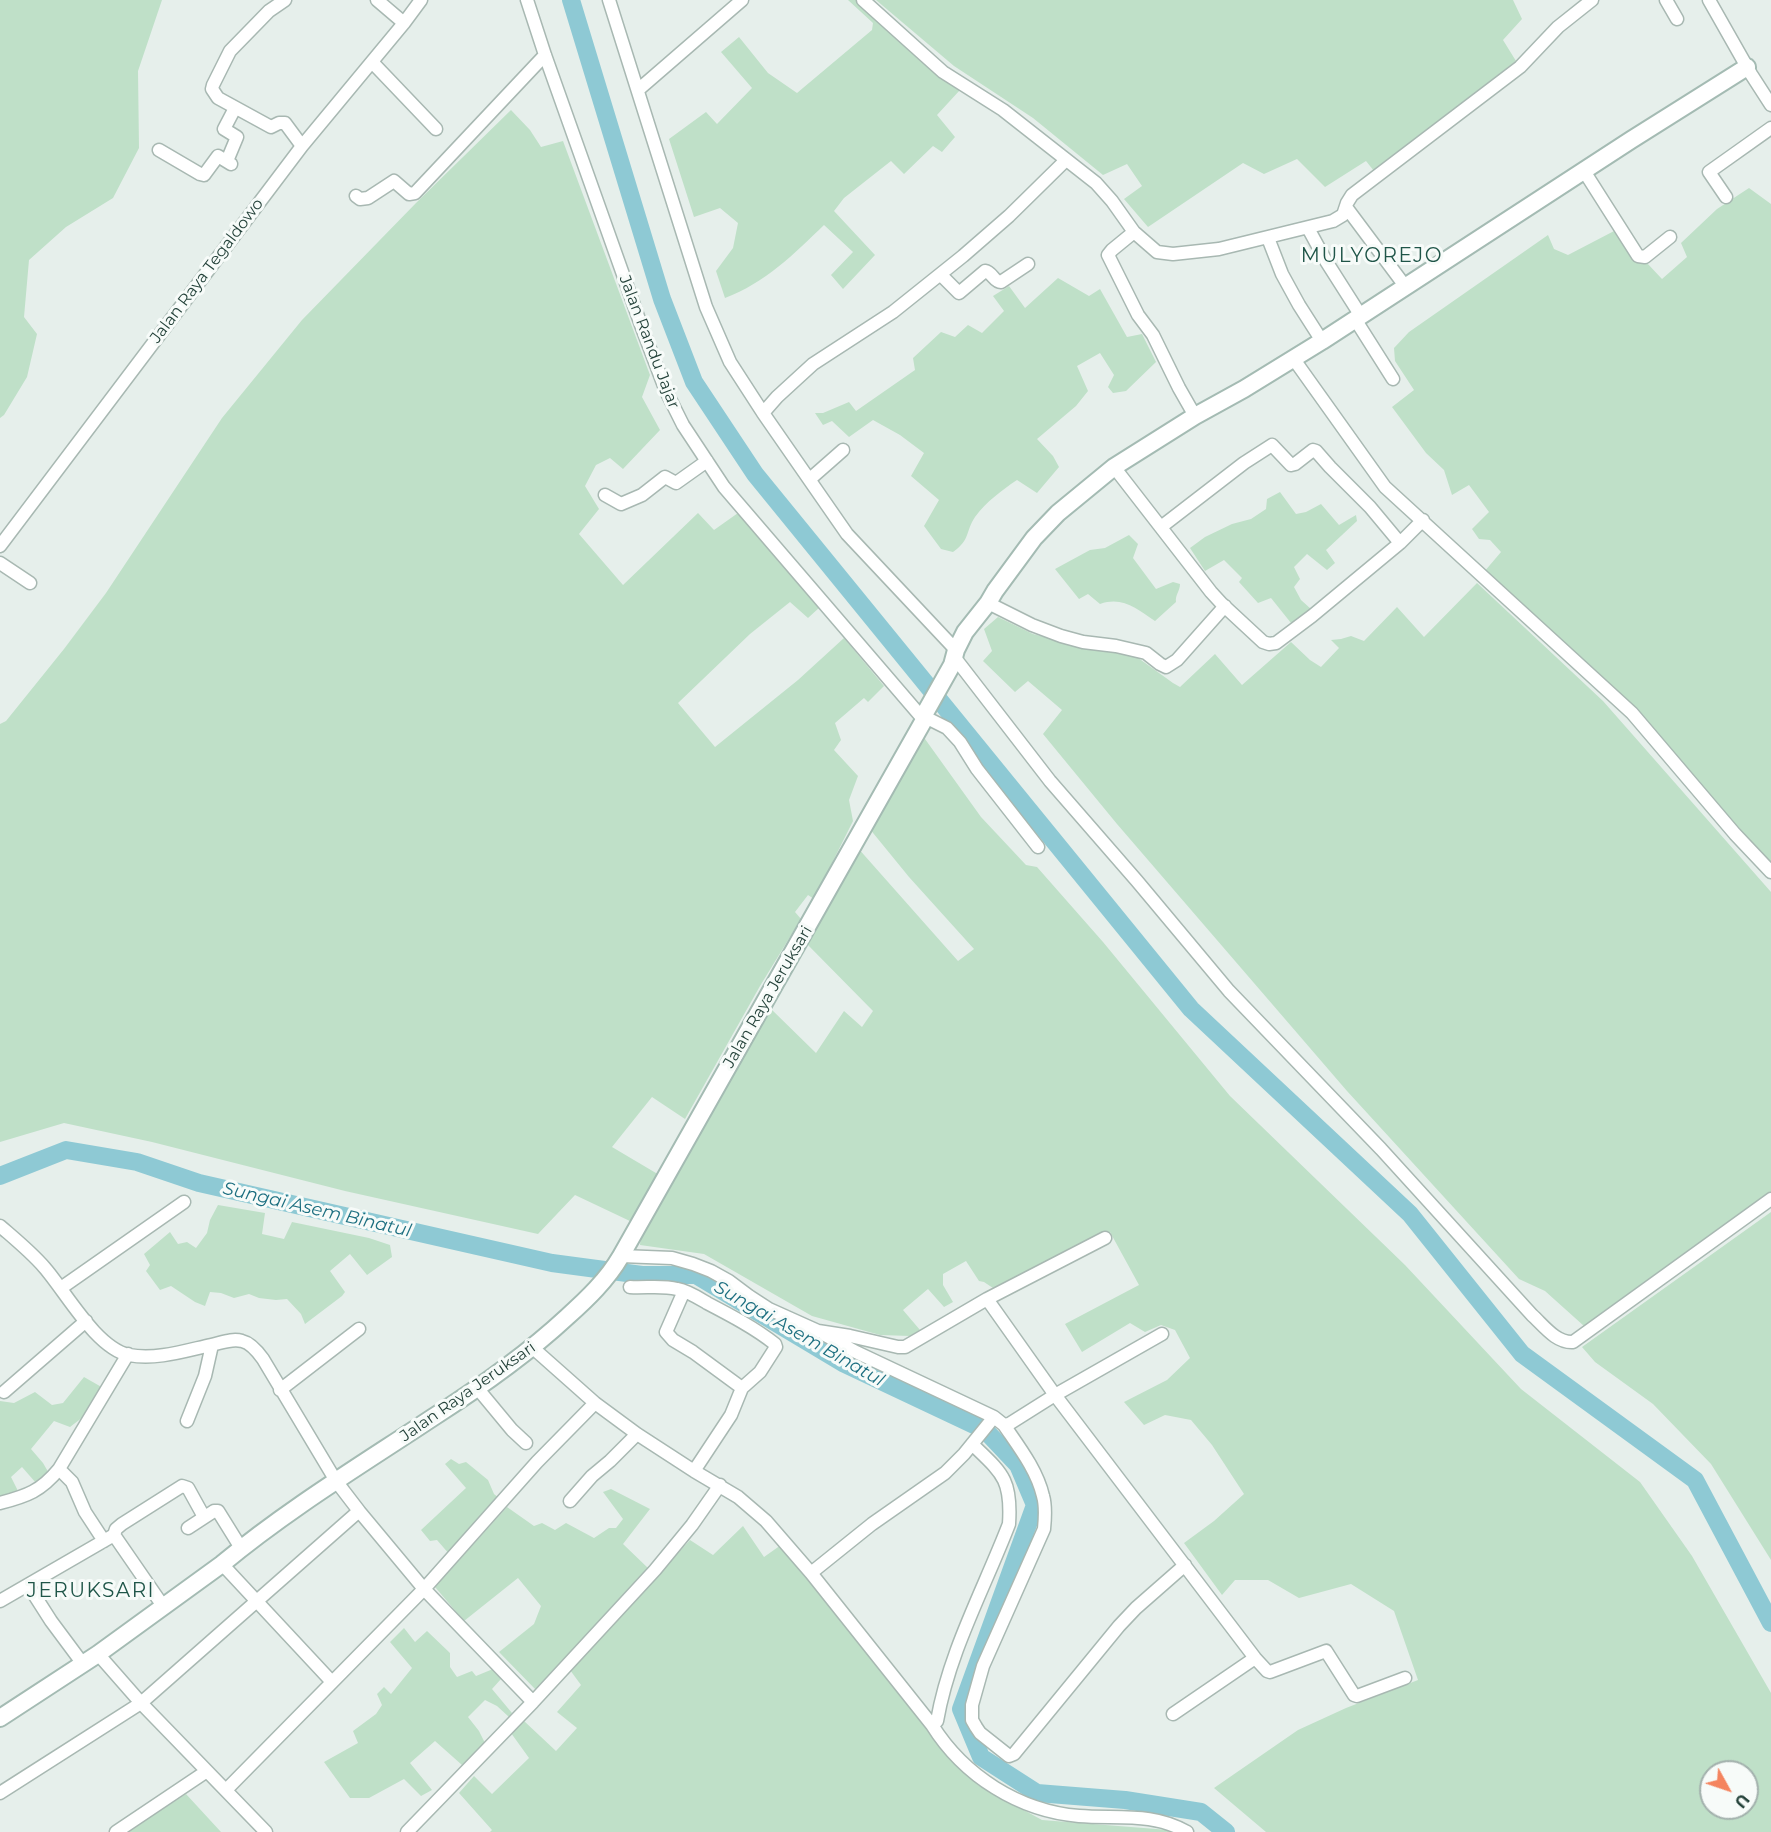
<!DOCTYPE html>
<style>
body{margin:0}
#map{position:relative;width:1771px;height:1832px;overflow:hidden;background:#e6efeb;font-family:Montserrat,sans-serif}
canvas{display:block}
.north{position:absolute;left:1699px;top:1760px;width:60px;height:60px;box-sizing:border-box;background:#f7fbf9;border:2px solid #a3b1ad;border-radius:50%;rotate:130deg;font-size:16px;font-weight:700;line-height:24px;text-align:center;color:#24423a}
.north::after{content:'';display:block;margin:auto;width:21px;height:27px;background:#f4845f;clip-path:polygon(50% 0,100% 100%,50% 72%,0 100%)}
</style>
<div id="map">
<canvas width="1771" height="1832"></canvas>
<div class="north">U</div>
</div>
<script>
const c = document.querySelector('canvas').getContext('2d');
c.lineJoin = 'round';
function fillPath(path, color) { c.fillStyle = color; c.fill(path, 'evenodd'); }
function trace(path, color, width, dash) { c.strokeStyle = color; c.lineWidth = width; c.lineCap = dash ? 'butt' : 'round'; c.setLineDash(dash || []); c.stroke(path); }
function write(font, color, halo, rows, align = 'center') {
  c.font = font + ' Montserrat,sans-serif'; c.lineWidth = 6; c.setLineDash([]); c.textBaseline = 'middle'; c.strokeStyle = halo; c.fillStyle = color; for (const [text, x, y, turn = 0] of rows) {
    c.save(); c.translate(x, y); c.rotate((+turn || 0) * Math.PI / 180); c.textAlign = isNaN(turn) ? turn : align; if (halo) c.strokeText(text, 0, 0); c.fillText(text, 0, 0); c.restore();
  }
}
const green = new Path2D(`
 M 0,0 L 162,0 L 138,71 L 139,148 L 113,198 L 66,227 L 29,260 L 24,317 L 37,334 L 27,377 L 4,415 L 0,418 Z
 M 848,0 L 860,0 L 960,90 L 937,115 L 955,137 L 942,152 L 933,146 L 904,174 L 891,161 L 844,198 L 834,211 L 875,255 L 843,289 L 831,275 L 853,252 L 824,225 C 794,254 765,283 725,298 L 716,271 L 733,248 L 738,223 L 720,208 L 694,217 L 669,139 L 706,112 L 717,124 L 752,88 L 721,52 L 739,37 L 768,73 L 797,93 L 872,30 L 873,23 Z
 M 876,0 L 1513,0 L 1522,19 L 1503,40 L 1516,61 L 1374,171 L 1366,161 L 1325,187 L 1297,159 L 1264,174 L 1243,163 L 1148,227 L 1124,199 L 1142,186 L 1127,164 L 1103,175 L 1033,118 L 954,66 Z
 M 511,110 L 530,130 L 541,147 L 563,141 L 650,375 L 642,397 L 660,430 L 623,469 L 610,458 L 596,465 L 585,486 L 599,509 L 579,534 L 623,585 L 698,513 L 714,530 L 738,513 L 820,607 L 808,618 L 790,602 L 750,634 L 678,703 L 715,747 L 798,680 L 844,638 L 884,686 L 868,702 L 864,698 L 835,723 L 841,740 L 834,750 L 858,776 L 849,800 L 853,821 L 814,899 L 808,895 L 795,912 L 801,919 L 760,986 L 685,1119 L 652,1097 L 612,1147 L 661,1176 L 632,1222 L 575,1195 L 538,1234 L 345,1191 L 152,1142 L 64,1123 L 0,1142 L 0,724 L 6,721 L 64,649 L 106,593 L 222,418 L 302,320 L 416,203 Z
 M 1749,188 L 1771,204 L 1771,867 L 1634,708 L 1484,572 L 1501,552 L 1490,540 L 1479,539 L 1472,529 L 1489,512 L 1469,485 L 1452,495 L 1444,470 L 1426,453 L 1392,407 L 1414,390 L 1395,361 L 1394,348 L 1409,332 L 1548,235 L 1554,249 L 1568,255 L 1616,230 L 1662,279 L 1687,257 L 1681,243 L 1717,209 Z
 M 1058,278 L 1089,296 L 1100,289 L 1127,337 L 1142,334 L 1156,362 L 1126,391 L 1113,393 L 1108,387 L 1114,375 L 1100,353 L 1077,366 L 1088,391 L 1076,406 L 1037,439 L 1053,456 L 1059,467 L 1037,493 L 1017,480 C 1002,490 986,502 975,517 C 965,532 971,539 953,552 L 941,549 L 924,526 L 939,500 L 911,476 L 924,453 L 900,435 L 873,420 L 849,437 L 832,421 L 823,425 L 815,413 L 823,413 L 849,402 L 856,411 L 915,370 L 913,358 L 941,332 L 955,337 L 968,325 L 982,333 L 1004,311 L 993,296 L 1009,286 L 1025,308 Z
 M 1280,492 L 1296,514 L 1306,512 L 1321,504 L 1339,525 L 1356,515 L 1357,521 L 1326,550 L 1335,563 L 1327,570 L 1307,554 L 1294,567 L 1300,579 L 1294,587 L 1301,600 L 1311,609 L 1291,623 L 1271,598 L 1258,603 L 1239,582 L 1242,578 L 1224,560 L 1205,571 L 1190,548 L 1205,537 L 1232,524 L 1251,519 L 1266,509 L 1267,499 Z
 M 1129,535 L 1138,544 L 1133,558 L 1156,589 L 1173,582 L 1180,584 C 1180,591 1175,595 1176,602 L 1155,621 C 1137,609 1123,596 1100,604 L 1088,594 L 1079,599 L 1055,569 L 1090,550 L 1105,548 Z
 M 1477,583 L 1603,701 L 1771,892 L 1771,1193 L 1584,1326 L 1545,1291 L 1519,1279 L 1347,1091 L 1117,824 L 1043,734 L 1062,710 L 1028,681 L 1015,692 L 983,661 L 992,651 L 984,629 L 998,617 L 1033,634 L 1080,646 L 1134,655 L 1173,683 L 1180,687 L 1215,654 L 1242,685 L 1291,642 L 1310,660 L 1321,667 L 1339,648 L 1331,640 L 1341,639 L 1351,636 L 1364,641 L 1397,607 L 1424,637 Z
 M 920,732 L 981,817 L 1026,865 L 1037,867 L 1103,942 L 1230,1096 L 1405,1265 L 1521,1389 L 1640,1482 L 1692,1556 L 1771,1693 L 1771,1832 L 1266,1832 L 1214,1788 L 1298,1730 L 1346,1708 L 1418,1680 L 1394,1611 L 1351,1584 L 1299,1598 L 1268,1580 L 1235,1580 L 1222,1595 L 1184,1543 L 1214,1521 L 1244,1494 L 1212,1445 L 1191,1420 L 1165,1415 L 1144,1425 L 1124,1402 L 1167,1380 L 1190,1358 L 1175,1330 L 1161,1325 L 1145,1332 L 1130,1323 L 1082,1352 L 1065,1324 L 1139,1285 L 1110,1232 L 993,1288 L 984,1282 L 979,1281 L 966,1261 L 943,1274 L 943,1285 L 953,1302 L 944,1307 L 928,1289 L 903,1310 L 920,1330 L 910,1336 L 880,1335 L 812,1316 L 704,1254 L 640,1245 L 641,1232 L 769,1007 L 816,1053 L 844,1011 L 862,1027 L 873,1011 L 805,942 L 857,847 L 958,961 L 974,949 L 909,877 L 869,828 ZM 1711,1772 L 1747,1772 L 1747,1808 L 1711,1808 Z
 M 218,1205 L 265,1213 L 262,1234 L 284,1239 L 292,1222 L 369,1238 L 390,1245 L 392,1257 L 367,1275 L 350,1254 L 330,1271 L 345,1292 L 342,1296 L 305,1324 L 301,1314 L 287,1299 L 276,1300 L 259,1298 L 249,1294 L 234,1298 L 221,1293 L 210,1292 L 205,1306 L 195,1302 L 171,1286 L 160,1290 L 146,1271 L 150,1265 L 144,1254 L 170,1232 L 178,1244 L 187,1242 L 196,1248 L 207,1233 L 210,1220 Z
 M 1771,1212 L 1771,1560 L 1711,1464 L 1653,1404 L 1595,1362 L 1582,1347 Z
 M 84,1377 L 105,1389 L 83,1417 L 70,1427 L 54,1421 L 31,1449 L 43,1463 L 50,1475 L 36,1483 L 22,1467 L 11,1477 L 19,1493 L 0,1500 L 0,1401 L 14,1403 L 35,1392 L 52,1405 L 63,1403 Z
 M 451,1459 L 459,1464 L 466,1462 L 488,1480 L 494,1494 L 500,1499 L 450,1555 L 437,1540 L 430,1541 L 421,1530 L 466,1488 L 445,1464 Z
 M 611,1489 L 650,1509 L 623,1544 L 649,1569 L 546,1683 L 536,1690 L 499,1652 L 534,1624 L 541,1606 L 518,1578 L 464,1621 L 435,1587 L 507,1507 L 534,1526 L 542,1523 L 555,1530 L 566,1523 L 594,1538 L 609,1528 L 616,1528 L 623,1519 L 603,1492 Z
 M 743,1526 L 764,1557 L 781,1545 L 882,1668 L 932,1737 L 978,1785 L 1042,1820 L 1169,1830 L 1172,1832 L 490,1832 L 492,1830 L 459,1793 L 474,1776 L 492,1794 L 529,1758 L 511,1733 L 524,1721 L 556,1751 L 577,1728 L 557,1712 L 581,1685 L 570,1670 L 690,1540 L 713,1555 Z
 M 404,1628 L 415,1642 L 427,1631 L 450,1653 L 450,1667 L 457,1677 L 472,1671 L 476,1676 L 493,1669 L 501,1679 L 492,1689 L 512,1713 L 509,1717 L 497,1706 L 485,1700 L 468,1717 L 479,1731 L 485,1743 L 462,1765 L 435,1741 L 410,1763 L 432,1790 L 421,1796 L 404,1779 L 369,1798 L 350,1798 L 324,1762 L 358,1743 L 353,1731 L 376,1714 L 382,1705 L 377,1694 L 384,1687 L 391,1694 L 412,1668 L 390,1642 Z
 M 186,1794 L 221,1832 L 127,1832 Z`);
const river = new Path2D(`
 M 571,0 L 662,299 L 694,382 L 755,474 L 1191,1009 L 1410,1214 L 1522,1354 L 1695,1480 L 1771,1623
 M 0,1176 L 66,1150 L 137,1162 L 199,1183 L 552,1263 L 642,1275 L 696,1275 L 843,1363 L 985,1430 L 1018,1465 L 1035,1505 L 961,1709 L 981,1757 L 1037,1793 L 1125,1800 L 1201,1812 L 1226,1832`);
const street = new Path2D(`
 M 285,0 L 269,11 L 230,51 L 213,85 L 212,89 L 218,98 L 271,127 L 279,123 L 285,123 L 302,146
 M 377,0 L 404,23
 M 527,0 L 545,55 L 641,325 L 666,391 L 683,425 L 724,487 L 924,720 L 931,720 L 947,728 L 960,742 L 977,769 L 1038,847
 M 609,0 L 706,307 L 730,362 L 763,413 L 847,534 L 956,650
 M 863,0 L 943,72 L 1003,110 L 1096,183 L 1112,201 L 1134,232 L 1157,252 L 1173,254 L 1219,249 L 1333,221 L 1343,215 L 1347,203 L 1352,195 L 1520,67 L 1558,27 L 1592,0
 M 1666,0 L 1677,19
 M 1709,0 L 1751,74 L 1771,105
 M 372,62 L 436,129
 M 638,90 L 742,0
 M 159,150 L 200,174 L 204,175 L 218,156 L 231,164
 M 227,161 L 237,137 L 224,129 L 235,108
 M 1584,171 L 1638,256 L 1645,257 L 1670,237
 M 356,196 L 360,199 L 368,198 L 394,181 L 409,194 L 415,193 L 545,55
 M 1726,197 L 1709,172 L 1771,128
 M 1346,207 L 1405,286
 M 1308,228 L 1326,261 L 1361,316
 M 1134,232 L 1112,250 L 1108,255 L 1138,315 L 1153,335 L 1179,388 L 1195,416
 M 1268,238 L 1282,274 L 1299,305 L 1322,341
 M 941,275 L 959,293 L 985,271 C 992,272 994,282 1001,282 L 1028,264
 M 1355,319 L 1393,379
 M 1293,358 L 1385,487 L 1632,713 L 1735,834 L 1771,872
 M 763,413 L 777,397 L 813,364 L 893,312 L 963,256 L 1009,216 L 1066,160
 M 1114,467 L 1211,592 L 1222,604 L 1263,642 L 1269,644 L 1276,643 L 1312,616 L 1400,543 L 1423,520
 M 810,479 L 843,450
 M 605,495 L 621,504 L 642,495 L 665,477 L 676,483 L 707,461
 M 1161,527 L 1244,463 L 1272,445 L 1291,465 L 1295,464 L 1313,450 L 1316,451 L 1330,467 L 1370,507 L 1400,543
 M 0,546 L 302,146 L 404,23 L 421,0
 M 0,563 L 30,583
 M 988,603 L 1032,625 L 1061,636 L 1083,642 L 1116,646 L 1146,653 L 1160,664 L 1166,667 L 1177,660 L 1225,606
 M 955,658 L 1050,781 L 1137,881 L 1229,991 L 1381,1149 L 1532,1315 C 1544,1326 1556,1343 1573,1342 L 1771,1199
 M 0,1226 C 15,1239 31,1252 44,1267 C 66,1292 96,1348 129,1355 C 156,1360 184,1351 211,1345 C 221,1343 232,1338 242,1341 C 251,1343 258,1352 263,1359 L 336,1481 L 359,1511 L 141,1703 L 0,1793
 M 621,1256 L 672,1258 L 693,1264 L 711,1271 L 729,1281 L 749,1296 L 769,1309 L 818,1331 L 850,1336 L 898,1347 L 905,1347 L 987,1299 L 1105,1238
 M 630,1287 C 646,1288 662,1285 677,1289 C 688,1291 697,1297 707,1303 C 730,1315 755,1328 775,1344 L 776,1347 L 760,1372 L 742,1388 L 731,1415 L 694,1471
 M 61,1288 L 184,1202
 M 684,1291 L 666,1332 L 673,1340 L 693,1352 L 742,1388
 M 987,1299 L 1055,1395 L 1255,1658 L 1267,1671 L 1270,1672 L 1326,1651 L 1354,1695 L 1357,1696 L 1405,1678
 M 825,1335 L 856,1352 L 994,1417
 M 533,1348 L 595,1403 L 637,1434 L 694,1471 L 738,1497 L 766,1521 L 811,1573 L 932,1725 L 937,1721 C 949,1652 984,1589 1009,1524 C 1012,1479 1002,1473 972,1444
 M 478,1389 L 512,1430 L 526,1443
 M 280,1390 L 359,1329
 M 4,1392 L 86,1321
 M 187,1421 L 205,1376 L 212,1345
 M 1004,1425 C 1019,1447 1037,1470 1043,1496 C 1046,1506 1045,1519 1044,1529 L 983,1666 L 972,1705 L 972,1720 L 976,1727 L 980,1733 L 1009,1756 L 1014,1754 L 1119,1626 L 1136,1608 L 1185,1565
 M 59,1469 L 72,1482 L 85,1512 L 104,1541
 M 570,1501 L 592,1476 L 610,1461 L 637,1434
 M 0,1503 C 27,1496 41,1491 59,1469 L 128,1354
 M 359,1511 L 424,1589 L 533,1702
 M 188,1528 L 214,1511 L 218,1511 L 241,1548
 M 114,1535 L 116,1529 L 122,1524 L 182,1486 L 188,1488 L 204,1517
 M 222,1564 L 332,1682
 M 811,1573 L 872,1524 L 945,1473 L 964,1454 L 994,1417 L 1004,1425 L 1009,1424 L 1055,1395 L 1162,1334
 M 28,1585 L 51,1621 L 83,1664
 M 0,1601 L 114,1535 L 163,1606
 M 98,1654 L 141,1703 L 266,1832
 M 1173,1714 L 1255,1658
 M 932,1725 C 964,1776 1019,1811 1079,1816 C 1117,1819 1153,1812 1187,1832
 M 226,1790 L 424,1589 L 537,1462 L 595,1403
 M 116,1832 L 207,1771
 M 407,1832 L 533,1702 L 655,1570 L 692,1525 L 720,1485`);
const secondary = new Path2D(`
 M 0,1718 L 98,1654 L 222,1564 C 287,1510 361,1465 432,1418 C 479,1388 525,1356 567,1317 C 587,1299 607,1280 621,1256 L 924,720 L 925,713 L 952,665 L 956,650 L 965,632 L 988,603 L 995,591 L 1034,538 L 1058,513 L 1114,467 L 1195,416 L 1244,389 L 1322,341 L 1631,140 L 1747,67`);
const streetNames = [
 ["Jalan Raya Tegaldowo",207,271,-53],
 ["Jalan Randu Jajar",649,342,69],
 ["Jalan Raya Jeruksari",768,997,-60],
 ["Jalan Raya Jeruksari",468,1392,-35]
];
const waterNames = [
 ["Sungai Asem Binatul",317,1210,13],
 ["Sungai Asem Binatul",799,1334,30]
];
const quarterNames = [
 ["MULYOREJO",1372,256],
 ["JERUKSARI",91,1591]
];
fillPath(green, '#bfe0c8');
trace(river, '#8ec9d4', 18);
trace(street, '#a8b8b2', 15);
trace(secondary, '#a4bbb3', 20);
trace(street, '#fff', 12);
trace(secondary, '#fff', 16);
write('16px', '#24423a', '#f7fbf9', streetNames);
write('italic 18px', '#1c6f80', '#f7fbf9', waterNames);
c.letterSpacing = '1.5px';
write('20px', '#1f5548', '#f7fbf9', quarterNames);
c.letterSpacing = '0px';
</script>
